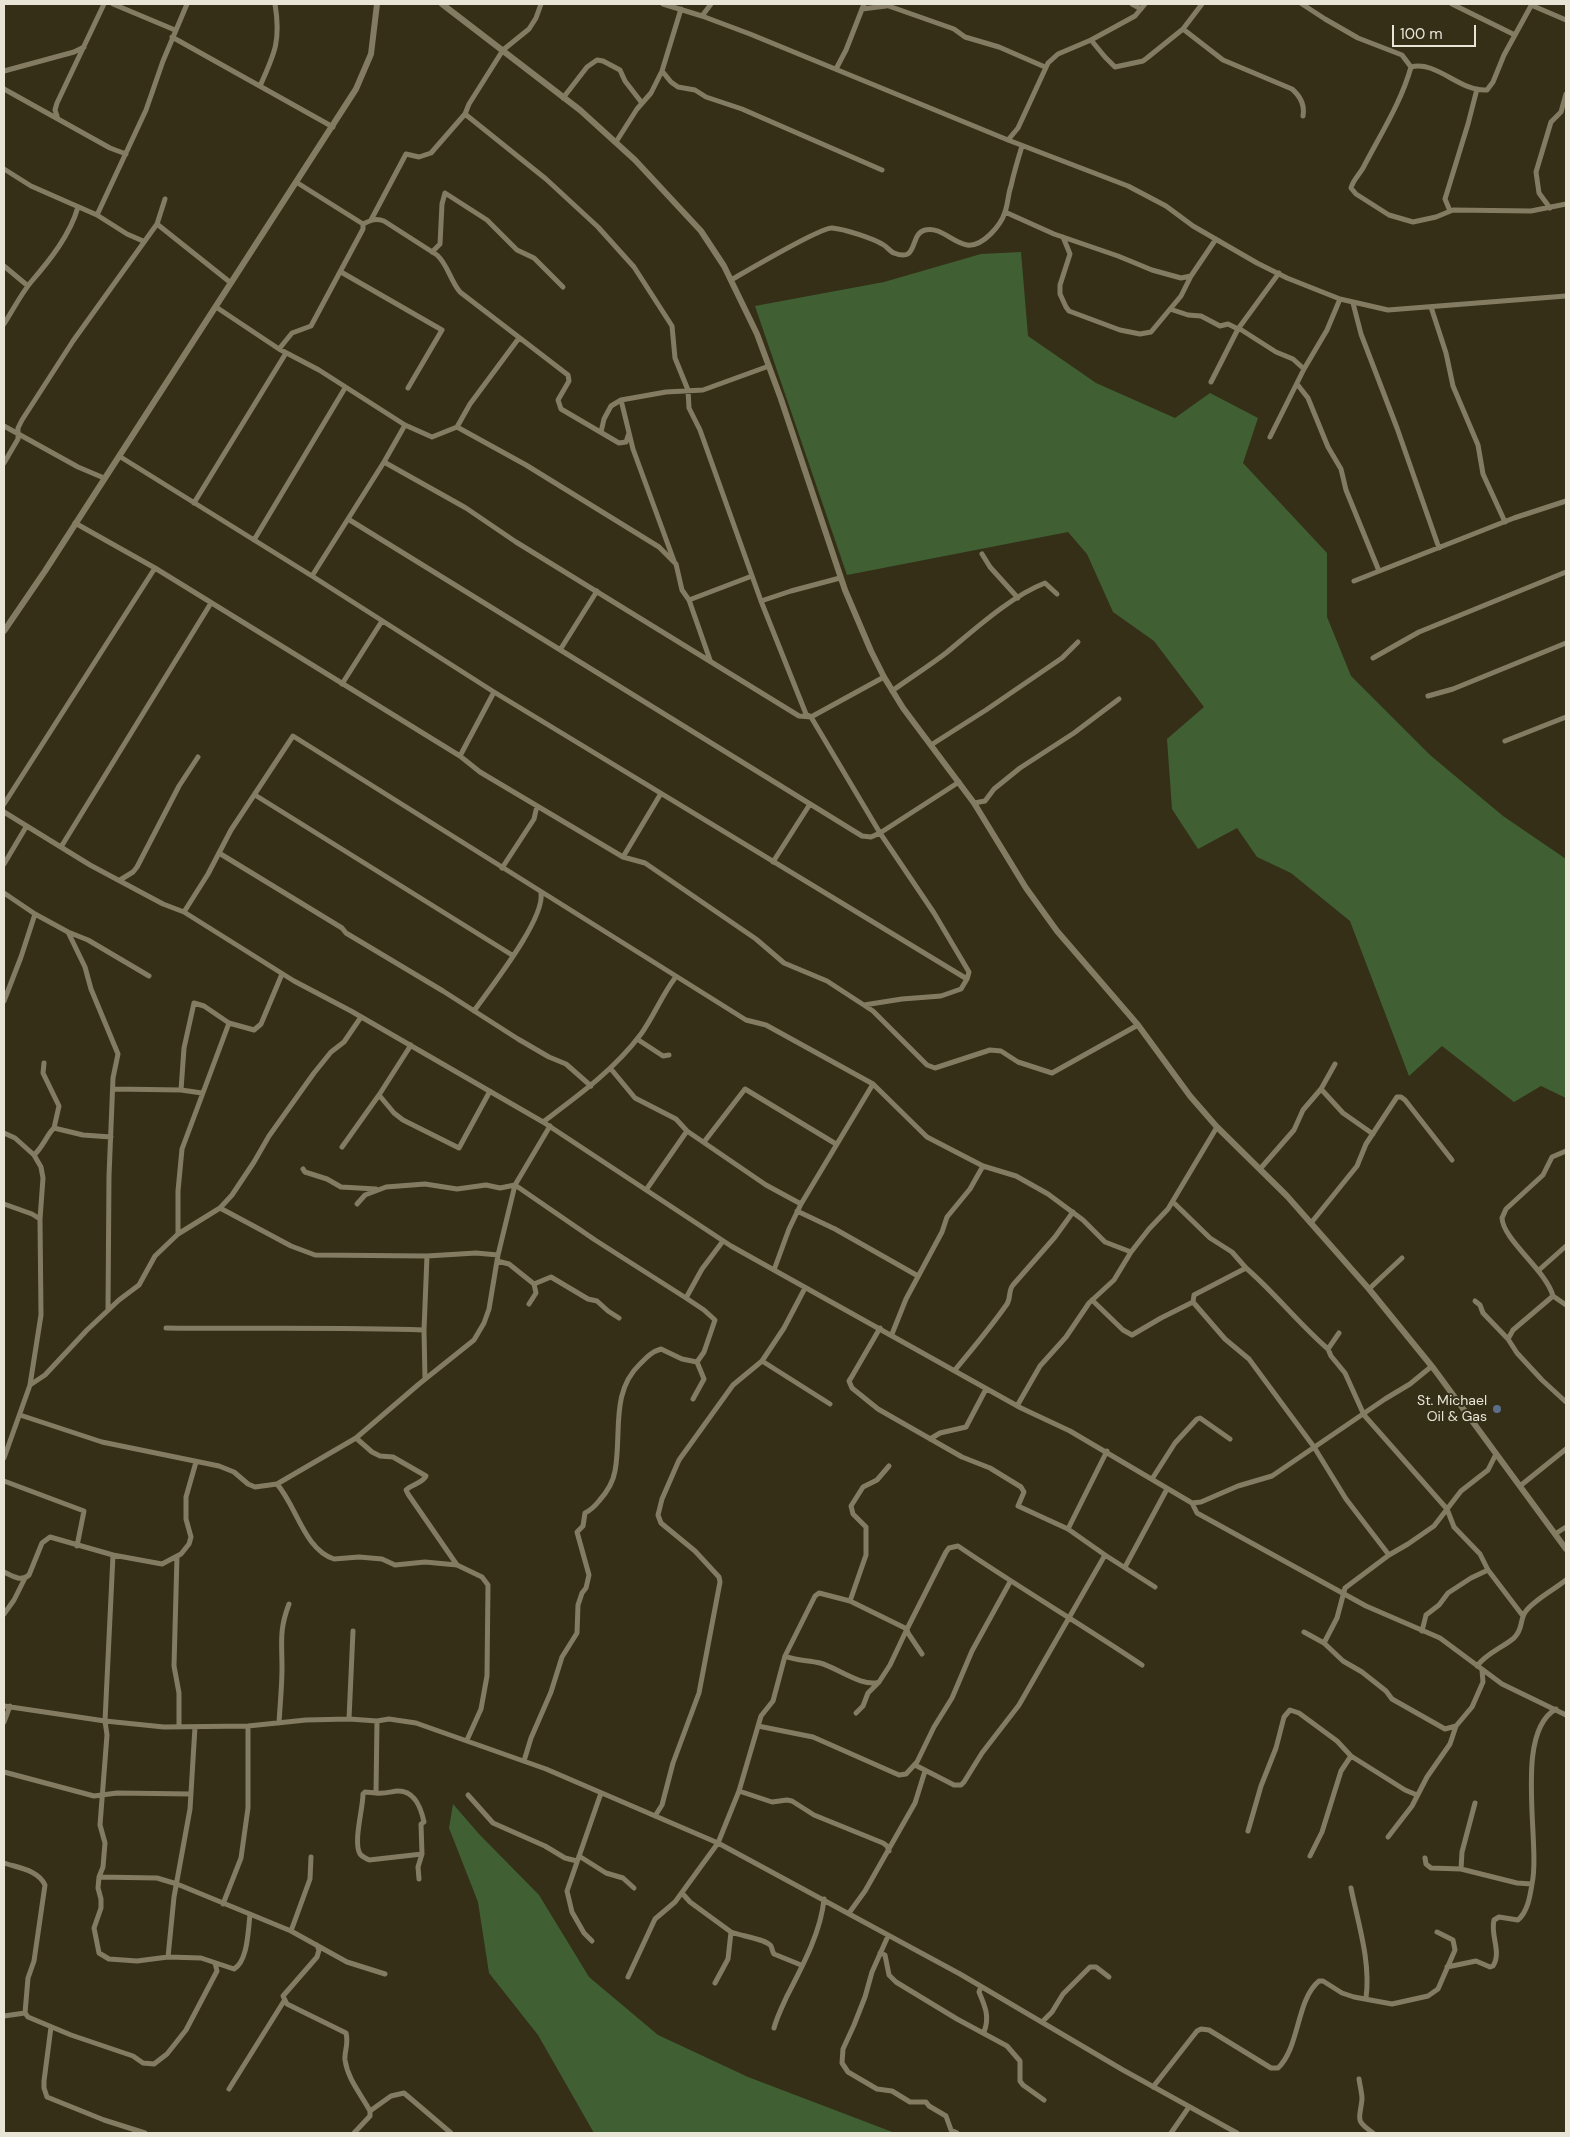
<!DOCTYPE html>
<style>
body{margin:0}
#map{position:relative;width:1570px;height:2137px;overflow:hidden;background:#352f18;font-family:"DM Sans",sans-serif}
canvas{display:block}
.frame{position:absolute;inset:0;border:5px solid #e8e5d7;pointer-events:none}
.scale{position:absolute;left:1392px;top:25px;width:84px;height:22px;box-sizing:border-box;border:2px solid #e8e5d7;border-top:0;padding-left:6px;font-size:15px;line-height:18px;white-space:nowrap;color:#e8e5d7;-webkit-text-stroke:4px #352f18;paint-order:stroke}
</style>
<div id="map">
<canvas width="1570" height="2137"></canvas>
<div class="frame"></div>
<div class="scale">100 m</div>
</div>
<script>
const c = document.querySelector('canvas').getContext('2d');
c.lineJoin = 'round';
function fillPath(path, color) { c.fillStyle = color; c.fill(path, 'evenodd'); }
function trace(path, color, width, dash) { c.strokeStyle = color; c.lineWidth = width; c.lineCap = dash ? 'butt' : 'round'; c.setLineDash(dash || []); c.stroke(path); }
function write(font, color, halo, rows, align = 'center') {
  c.font = font + ' "DM Sans",sans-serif'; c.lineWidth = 4; c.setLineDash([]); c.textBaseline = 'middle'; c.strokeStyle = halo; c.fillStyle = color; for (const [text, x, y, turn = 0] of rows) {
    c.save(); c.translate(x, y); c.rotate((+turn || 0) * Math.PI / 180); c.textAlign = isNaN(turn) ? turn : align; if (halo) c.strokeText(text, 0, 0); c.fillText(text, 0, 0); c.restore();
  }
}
const green = new Path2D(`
 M 1021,252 L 1028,336 L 1096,383 L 1175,418 L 1210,393 L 1258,418 L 1243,463 L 1327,553 L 1327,617 L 1351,676 L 1430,755 L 1503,816 L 1566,859 L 1566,1098 L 1541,1086 L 1514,1102 L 1442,1046 L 1409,1076 L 1350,921 L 1291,873 L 1257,857 L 1237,828 L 1198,849 L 1172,809 L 1167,739 L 1204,707 L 1154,641 L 1113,612 L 1087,554 L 1068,532 L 847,575 L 755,306 L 884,282 L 981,254 Z
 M 453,1804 L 479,1834 L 539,1895 L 589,1977 L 658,2035 L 748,2077 L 895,2133 L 594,2133 L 538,2035 L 489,1973 L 478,1902 L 449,1828 Z`);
const minor = new Path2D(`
 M 113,4 L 175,30
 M 663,4 L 702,16 L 750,34 L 1008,140 L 1128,186 L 1166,206 L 1193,226 L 1257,263 L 1287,278 L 1340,299 L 1388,310 L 1566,296
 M 883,4 L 954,29 L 965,37 L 999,47 L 1045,67
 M 1132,4 L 1141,9
 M 1302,4 L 1325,19 L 1358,38 L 1402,55 L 1411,67 C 1401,103 1380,135 1363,168 C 1359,175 1353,180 1351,188 L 1356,194 L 1389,215 L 1413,222 L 1436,217 L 1453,210 L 1531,211 L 1566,204
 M 1452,4 L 1515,35
 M 1531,5 L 1566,20
 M 862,9 L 886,6
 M 702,16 L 711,4
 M 1183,29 L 1223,60 L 1292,89 C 1300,96 1305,105 1303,116
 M 172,37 L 333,127
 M 1091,40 L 1135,16 L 1145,4
 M 1411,67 C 1436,60 1460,92 1487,90 L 1493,82 L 1504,55 L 1532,4
 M 836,69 L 846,50 L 864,4
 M 4,71 L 74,52 L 84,47
 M 662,71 L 671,82 L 678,87 L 695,90 L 706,97 L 742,109 L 882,170
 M 260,86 C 275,53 281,40 275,4
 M 4,89 L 110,148 L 126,154
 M 563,98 L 587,67 L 597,60 L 603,61 L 620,70 L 625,81 L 642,103
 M 465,114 L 546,179 L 598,227 L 634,267 L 672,326 L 675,358 L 688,390 L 689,408 L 700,430 L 761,601 L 806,714 L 811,717 L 880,833 L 934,913 L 969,972 L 967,979
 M 57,116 L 55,110 L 57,103 L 104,4
 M 1008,140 L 1018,128 L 1048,63 L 1058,54 L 1091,40 L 1105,57 L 1115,67 L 1143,61 L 1147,58 L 1183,29 L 1202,4
 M 616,142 L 637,109 L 651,93 L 662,71 L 681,9
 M 4,169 L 31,186 L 97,215 L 127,234 L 143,241
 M 296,182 L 363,224
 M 1550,208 L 1539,193 L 1536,172 L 1551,122 L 1561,112 L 1566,94
 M 1450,211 L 1445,199 L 1468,124 L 1477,89
 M 1005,212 L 1054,234 L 1118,256 L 1152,270 L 1181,278 L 1191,276 L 1216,239
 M 97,215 L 146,110 L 163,61 L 187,4
 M 371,220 L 406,154 L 419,157 L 431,153 L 465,114 L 469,104 L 503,50 L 529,29 L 536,18 L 541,4
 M 157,224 L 231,283
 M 363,224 C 371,220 376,218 384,221 L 437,255 C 448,265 450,280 460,292 L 568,375 L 569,381 L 558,400 L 561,409 L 619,443 L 626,442 L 629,433
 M 1063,237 L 1070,254 L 1060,285 L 1060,294 L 1066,307 L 1069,311 L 1120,330 L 1140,334 L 1151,332 L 1181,296 L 1191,276
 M 432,252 L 440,244 L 442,204 L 445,193 L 487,220 L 517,250 L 534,258 L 563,287
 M 4,266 L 28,286
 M 341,272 L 442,330 L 408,388
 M 731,280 C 745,272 821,227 832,228 C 844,229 872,238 882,244 C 887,246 890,252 894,253 C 919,263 909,234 925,230 C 940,226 953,243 967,245 C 983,247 1001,225 1005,212 C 1008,204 1008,194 1011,186 C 1014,172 1018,159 1022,146
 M 1353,303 L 1361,334 L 1397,428 L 1439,548
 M 216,307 L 279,349 L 319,370 L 405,425 L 432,437 L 457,427 L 526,465 L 659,547 L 676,564 L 682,590 L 689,600 L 752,576
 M 1431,307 L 1446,353 L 1453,386 L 1478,445 L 1483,474 L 1505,522
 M 1170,309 L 1188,315 L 1201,316 L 1220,326 L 1228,324 L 1238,329 L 1279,273
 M 4,324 C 13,310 21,294 31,282 C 50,260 70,235 78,207
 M 1240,329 L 1276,352 L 1293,359 L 1304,369
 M 279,349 L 292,333 L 311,326 L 363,229 L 363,224
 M 1211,382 L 1238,329
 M 1297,384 L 1308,398 L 1328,447 L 1341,469 L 1346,490 L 1379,571
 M 621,400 L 633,449 L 674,561
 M 4,426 L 78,467 L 104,478
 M 457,427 L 470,404 L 519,338
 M 601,432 L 604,419 L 611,406 L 621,400 L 666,392 L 703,390 L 769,366
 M 1270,437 L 1304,369 L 1327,330 L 1340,299
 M 119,456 L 312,576 L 494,692 L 967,979 L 961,989 L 941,996 L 902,999 L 864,1005
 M 384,462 L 466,508 L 516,542 L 799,716 L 811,717 L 884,677
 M 4,463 L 18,439 L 18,428 L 22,420 L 73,341 L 157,224 L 165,199
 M 194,503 L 286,353
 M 348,519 L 862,836 L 871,837 L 880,833 L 959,782
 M 75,523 L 155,568 L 460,756 L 480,772 L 623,857 L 645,863 L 756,939 L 784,963 L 827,981 L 873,1011 L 927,1065 L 935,1068 L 990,1050 L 1001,1051 L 1018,1062 L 1052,1073 L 1138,1025
 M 254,540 L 345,388
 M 982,554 L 990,567 L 1018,598
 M 312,576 L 384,462 L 405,425
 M 1354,581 L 1514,518 L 1566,501
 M 689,600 L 710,660
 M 761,601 L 791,591 L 840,578
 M 560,650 L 597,591
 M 1373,658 L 1419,632 L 1566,572
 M 342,684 L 382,621
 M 892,691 C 910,678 929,666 946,653 C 974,630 1011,596 1045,583 L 1057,594
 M 1428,696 L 1453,689 L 1566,643
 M 1505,741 L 1566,717
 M 931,745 L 986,710 L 1062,658 L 1078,642
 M 460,756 L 494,692
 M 255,795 L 512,955
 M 974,803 L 985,801 L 994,789 L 1020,768 L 1074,733 L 1119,699
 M 4,804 L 155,568
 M 4,812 L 90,865 L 163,904 L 184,912 L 294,981 L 351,1011 L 543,1122 L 731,1246 L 1021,1408 L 1070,1431 L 1192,1503 L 1201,1502 L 1238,1486 L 1272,1476 L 1385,1399 L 1410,1384 L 1432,1366
 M 61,847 L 211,603
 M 219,853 L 342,928 L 346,933 L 443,991 L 518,1039 L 549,1057 L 566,1064 L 591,1086
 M 623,857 L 660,795
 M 773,862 L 810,804
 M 4,864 L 26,827
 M 502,868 L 534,819 L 537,806
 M 120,880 L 133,872 L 137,867 L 179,786 L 198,757
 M 4,893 L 35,914 L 68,932 L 88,940 L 149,976
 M 184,912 L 208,874 L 231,830 L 293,736 L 746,1020 L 766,1025 L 873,1084 L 927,1137 L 983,1166 L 1016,1176 L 1048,1194 L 1083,1220 L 1105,1242 L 1131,1252
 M 68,932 L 85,967 L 91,989 L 118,1054 L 113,1078 L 109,1176 L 108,1310
 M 4,1001 L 21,957 L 35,914
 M 474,1011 C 491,987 545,919 541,893
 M 637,1039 L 663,1056 L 669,1055
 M 44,1063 L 43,1073 L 59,1106 L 54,1128
 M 611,1069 L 635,1098 L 676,1119 L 687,1131
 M 114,1089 L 181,1090 L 202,1093
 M 1321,1089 L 1343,1113 L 1373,1134
 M 181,1090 L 184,1048 L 194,1003 L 204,1006 L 229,1023 L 254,1030 L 261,1024 L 282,974
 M 379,1095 L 394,1113 L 403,1120 L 459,1148 L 490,1091
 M 543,1122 C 579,1095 614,1070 641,1034 C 654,1016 662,995 675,978
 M 4,1133 L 15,1138 L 34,1155 L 41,1167 L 43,1178 L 40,1219 L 41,1315 L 30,1385
 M 704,1142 L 745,1089 L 836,1144
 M 342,1147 L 379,1095 L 411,1045
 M 1566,1151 L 1552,1157 L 1543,1175 L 1506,1209 L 1502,1218 C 1503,1240 1546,1270 1553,1296 L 1566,1305
 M 34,1155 C 43,1147 48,1133 54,1128 L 83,1135 L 111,1137
 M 303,1169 L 305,1172 L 327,1179 L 341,1187 L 376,1189
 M 1260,1169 L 1294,1130 L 1303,1110 L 1321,1089 L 1335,1064
 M 646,1190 L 687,1131 L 766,1185 L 801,1204
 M 1173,1202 L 1210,1238 L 1232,1252 L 1246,1268 L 1194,1295 L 1193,1302 L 1225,1339 L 1249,1359 L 1314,1447 L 1346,1499 L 1389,1555
 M 4,1204 L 32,1214 L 40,1219
 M 357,1204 L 365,1195 L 386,1187 L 425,1184 L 457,1189 L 486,1185 L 500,1188 L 515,1185 L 595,1240 L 686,1298 L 702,1269 L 723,1241
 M 220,1208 L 291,1246 L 315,1255 L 427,1256 L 476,1253 L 498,1255 L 515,1185 L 550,1126
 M 797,1211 L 835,1229 L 918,1276
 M 1311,1223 L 1357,1166 L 1366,1144 L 1397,1097 L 1401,1097 L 1405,1100 L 1452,1160
 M 178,1234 L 178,1191 L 182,1149 L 229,1023
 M 497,1261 L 509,1264 L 534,1284 L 536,1293 L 529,1304
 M 1246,1268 C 1275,1293 1299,1324 1328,1349
 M 774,1270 L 789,1229 L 801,1204 L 873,1084
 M 1539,1270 L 1566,1246
 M 534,1284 L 551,1277 L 588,1299 L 597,1301 L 608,1311 L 619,1318
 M 1369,1289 L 1402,1258
 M 1092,1300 L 1123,1330 L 1132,1335 L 1161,1318 L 1193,1302
 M 1475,1301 L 1480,1305 L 1483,1313 L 1508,1339 L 1517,1353 L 1542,1380 L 1566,1402
 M 166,1328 C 252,1329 338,1327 424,1330
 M 880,1328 L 851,1378 L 849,1381 L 852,1388 L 878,1409 L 962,1457 L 990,1468 L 1021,1487 L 1024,1492 L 1018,1506 L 1068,1529 L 1105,1555 L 1155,1587
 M 1339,1333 L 1328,1349 L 1331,1356 L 1345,1373 L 1364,1415 L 1447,1509 L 1454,1527 L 1480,1554 L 1488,1570 L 1523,1616
 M 892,1334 L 906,1299 L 942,1232 L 947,1217 L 970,1189 L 983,1166
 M 1508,1339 L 1513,1330 L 1553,1296
 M 762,1361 L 830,1404
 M 955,1370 C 973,1348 991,1327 1007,1304 C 1011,1298 1008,1291 1013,1285 L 1055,1237 L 1073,1212
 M 425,1379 L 424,1330 L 427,1256
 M 693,1399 L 704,1379 L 697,1362
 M 1017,1406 L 1040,1366 L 1066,1337 L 1089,1303 L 1114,1280 L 1131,1252 L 1149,1229 L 1168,1209 L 1217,1127
 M 20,1415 L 102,1442 L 219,1466 L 234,1472 L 248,1484 L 255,1487 L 277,1484 L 356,1438 L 419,1384 L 474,1340 L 484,1323 L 489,1309 L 498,1255
 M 356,1438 L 372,1452 L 380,1456 L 393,1457 L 426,1476 C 423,1483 412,1484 406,1490 L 408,1494 L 457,1565 L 482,1577 L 488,1585 L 487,1676 L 481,1709 L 467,1740
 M 930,1439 L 940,1433 L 966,1427 L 986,1389
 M 4,1458 L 30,1385 L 45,1375 L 87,1330 L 119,1300 L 139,1285 L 155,1256 L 178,1234 L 220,1208 L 232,1195 L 254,1162 L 269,1136 L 314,1073 L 331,1052 L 344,1042 L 361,1017
 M 196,1462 L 186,1497 L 186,1519 L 191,1537 L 189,1544 L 181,1554 L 162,1564 L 113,1555 L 105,1721 L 107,1735 L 100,1825 L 105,1843 L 103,1867 L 99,1877 L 98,1888 L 101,1899 L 101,1908 L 94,1928 L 99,1953 L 109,1959 L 137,1961 L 168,1957 L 201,1958 L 234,1969 C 248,1961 248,1930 250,1915
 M 1152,1479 L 1175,1443 L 1197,1419 L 1200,1418 L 1230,1439
 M 4,1481 L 84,1511 L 77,1546
 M 277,1484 C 297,1507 304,1549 334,1559 L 359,1557 L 382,1559 L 395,1565 L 425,1562 L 457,1565
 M 1520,1486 L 1566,1449
 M 1192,1503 L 1197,1513 L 1366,1606 L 1440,1638 L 1502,1684 L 1566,1715
 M 1068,1529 L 1107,1451
 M 1555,1534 L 1566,1527
 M 177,1556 L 174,1666 L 179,1693 L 179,1727
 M 1125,1567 L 1167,1489
 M 4,1572 C 12,1576 21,1582 29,1575 L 42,1543 L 50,1537 L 113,1555
 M 850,1601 L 866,1555 L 866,1527 L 853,1514 L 851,1506 L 863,1487 L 877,1480 L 889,1466
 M 4,1614 L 14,1600 L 25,1578
 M 907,1629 L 908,1633 L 922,1654
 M 1422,1631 L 1426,1615 L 1439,1605 L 1448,1593 L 1471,1578 L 1488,1570
 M 1304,1632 L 1324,1643 L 1343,1661 L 1362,1672 L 1386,1691 L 1392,1699 L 1445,1729 L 1456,1726 L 1472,1707 L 1483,1682 L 1482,1670
 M 1324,1643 L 1337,1618 L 1345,1588 L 1389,1555 L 1408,1544 L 1434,1526 L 1461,1491 L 1488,1470 L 1496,1454
 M 785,1656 C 796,1661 809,1660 820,1663 C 836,1667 863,1688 879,1682
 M 1477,1666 C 1487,1653 1502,1648 1514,1638 C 1524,1628 1519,1620 1526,1611 C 1534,1600 1555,1589 1566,1580
 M 4,1706 L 105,1721 L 164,1727 L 248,1726 L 306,1720 L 349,1719 L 377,1721 L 389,1719 L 416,1723 L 546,1769 L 718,1843 L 960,1974 L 1123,2070 L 1237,2133
 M 856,1713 L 863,1706 L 868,1693 L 879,1682 L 890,1665 L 907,1629
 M 349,1719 L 353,1631
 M 377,1721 L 376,1793 C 383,1794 390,1792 397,1791 C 415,1790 421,1808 424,1822 L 421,1824 L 422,1854 L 418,1867 L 419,1879
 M 4,1722 L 10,1706
 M 279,1723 C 280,1705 282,1686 282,1668 C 282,1642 279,1630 289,1604
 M 758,1726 L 813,1737 L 899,1775 L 906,1774 L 917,1762 L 934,1727 L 952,1698 L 972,1651 L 1010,1582
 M 524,1761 L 531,1738 L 551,1692 L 562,1657 L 577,1633 L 578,1605 L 582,1593 L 586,1588 L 589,1575 L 577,1532 L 583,1526 L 585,1513 C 591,1510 595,1506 599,1501 C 607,1492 613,1483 615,1471 C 622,1435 610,1392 640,1364 C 647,1357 651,1352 661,1349 L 682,1359 L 697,1362 L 704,1352 L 715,1320 L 704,1310 L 686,1298
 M 915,1765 L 954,1785 L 961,1785 L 964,1782 L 982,1753 L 1019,1705 L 1105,1555
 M 4,1772 L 94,1796 L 117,1793 L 191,1794
 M 739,1791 L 772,1802 L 787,1800 L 792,1801 L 814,1815 L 883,1843 L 887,1846 L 889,1851
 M 376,1793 L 365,1792 L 363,1794 C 363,1809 353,1842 360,1854 C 362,1857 366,1858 369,1860 L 422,1854
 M 468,1795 L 493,1823 L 545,1846 L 565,1858 L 577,1861
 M 655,1816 L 662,1805 L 673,1763 L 699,1693 L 720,1582 L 719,1577 L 695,1551 L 661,1523 L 658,1515 L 662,1499 L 679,1460 L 733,1385 L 762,1361 L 784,1328 L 805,1288
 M 1248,1831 L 1261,1786 L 1276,1748 L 1284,1717 L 1290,1710 L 1299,1713 L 1337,1741 L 1351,1756 L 1405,1790 L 1417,1795
 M 1388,1837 L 1412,1806 L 1427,1777 L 1450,1744 L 1456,1726
 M 579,1856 L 606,1873 L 623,1878 L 634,1888
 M 1310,1856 L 1322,1832 L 1341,1771 L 1351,1756
 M 1425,1858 L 1426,1864 L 1431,1868 L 1461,1869 L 1517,1883 L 1532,1884 C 1541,1843 1513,1733 1556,1709
 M 4,1863 C 19,1868 38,1870 45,1885 L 34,1961 L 28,1978 L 25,2013 L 28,2017 L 71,2035 L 133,2056 L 143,2063 L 154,2064 L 167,2054 L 186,2030 L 217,1971 L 215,1963
 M 1461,1869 L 1462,1852 L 1475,1803
 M 99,1877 L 157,1878 L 177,1884 L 291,1931 L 347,1962 L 385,1974
 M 1351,1888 C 1358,1923 1371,1962 1366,1998
 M 682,1893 L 690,1902 L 731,1932 L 728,1959 L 715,1983
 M 223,1904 L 241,1858 L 248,1808 L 248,1726
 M 849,1913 L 865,1891 L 915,1803 L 925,1771
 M 291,1931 L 310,1879 L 311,1857
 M 731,1932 C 741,1936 766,1939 771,1946 C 772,1948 772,1951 774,1954 L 801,1965
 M 888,1936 L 872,1972 L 865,1997 L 854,2025 L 843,2049 L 842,2063 L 848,2072 L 877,2089 L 892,2091 L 910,2102 L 926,2102 L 929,2106 L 946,2116 L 951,2130 L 957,2133
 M 592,1941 L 584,1933 L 572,1912 L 567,1891 L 601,1793
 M 317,1945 L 319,1950 L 317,1957 L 283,1996 L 287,2004 L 346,2033 C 349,2044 344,2052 345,2060 C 348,2080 361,2094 370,2111 L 370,2116 L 354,2133
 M 880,1953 L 885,1955 L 889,1975 L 896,1982 L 957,2019 L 1007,2046 L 1020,2061 L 1020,2081 L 1023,2085 L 1044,2100
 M 168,1957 L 174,1897 L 190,1809 L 195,1727
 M 1447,1967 L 1476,1961 L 1490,1967 L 1493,1966 C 1502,1952 1490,1935 1494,1920 L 1499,1917 L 1518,1920 C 1528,1911 1530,1896 1532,1884
 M 628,1977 L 655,1919 L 675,1902 L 718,1843 L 739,1791 L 761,1716 L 773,1701 L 785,1656 L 815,1596 L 819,1593 L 850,1601 L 907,1629 L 946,1552 L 949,1548 L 958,1546 C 1018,1587 1081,1624 1142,1665
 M 981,1987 L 979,1992 C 985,2006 990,2017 984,2032
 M 4,2016 L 25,2013
 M 1042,2022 L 1052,2012 L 1063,1994 L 1090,1967 L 1096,1967 L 1109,1977
 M 51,2027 L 44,2081 L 44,2088 L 47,2097 L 104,2120 L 145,2133
 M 774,2028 C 777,2017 782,2007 787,1996 C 802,1967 821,1932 824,1899
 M 1359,2079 C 1360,2086 1362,2093 1362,2099 C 1360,2120 1354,2119 1373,2133
 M 1153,2087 L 1197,2031 L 1201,2029 L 1209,2030 L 1271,2068 L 1278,2068 C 1300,2047 1296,2000 1319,1981 L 1323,1981 L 1342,1993 L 1354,1997 L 1392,2004 L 1428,1996 L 1438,1989 L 1455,1950 L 1453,1940 L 1437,1932
 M 229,2089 L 284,2001
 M 370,2111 L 391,2096 L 404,2093 L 451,2133
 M 1171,2133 L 1189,2107`);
const tertiary = new Path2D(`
 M 442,4 L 580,110 L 635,160 L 701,231 L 724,266 L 757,334 L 781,399 L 845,590 L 871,651 L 884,677 L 903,708 L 974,803 L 1026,888 L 1057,931 L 1138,1025 L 1190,1096 L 1217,1127 L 1287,1196 L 1369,1289 L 1434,1369 L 1566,1549
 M 4,631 L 45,571 L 356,89 L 371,54 L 377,4`);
const markers = [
 [1497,1409,5,"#5c6f8a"]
];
const poiNames = [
 ["St. Michael",1487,1401],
 ["Oil & Gas",1487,1417]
];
fillPath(green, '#406034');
trace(minor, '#837c63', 5);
trace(tertiary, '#837c63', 6);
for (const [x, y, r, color] of markers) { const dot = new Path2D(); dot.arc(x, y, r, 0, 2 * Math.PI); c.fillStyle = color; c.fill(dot); trace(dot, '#352f18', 2); }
write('14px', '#e8e5d7', '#352f18', poiNames, 'right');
</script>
